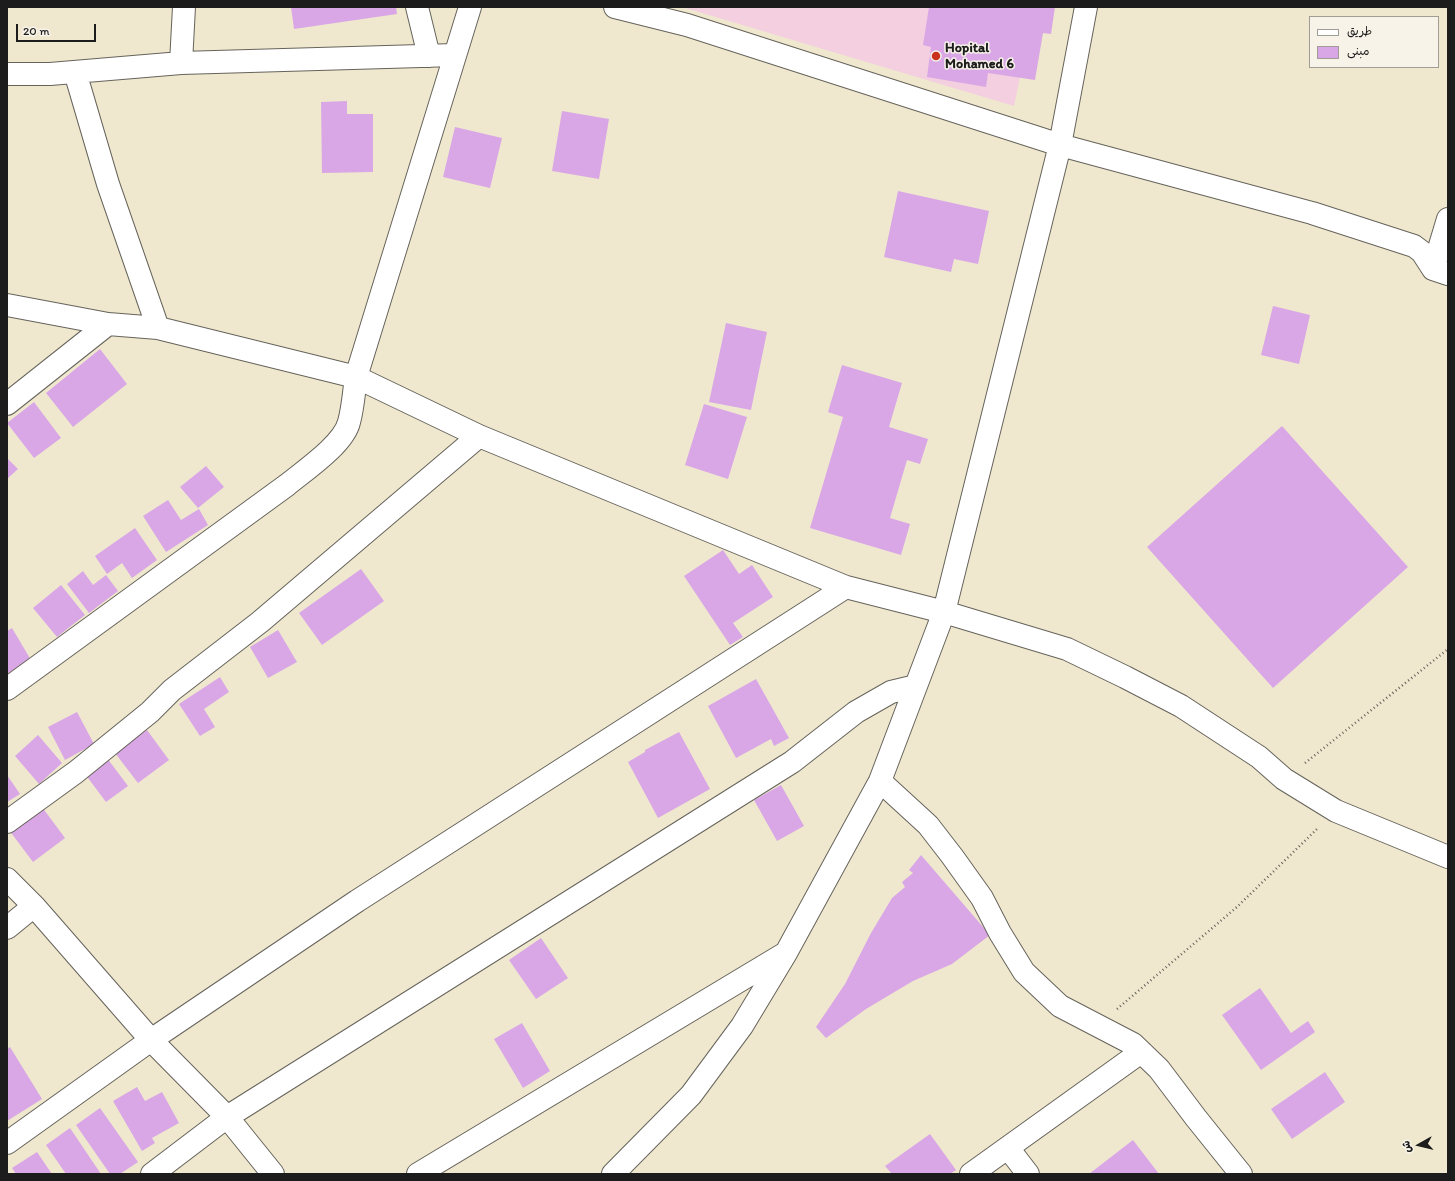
<!DOCTYPE html>
<meta charset="utf-8">
<style>
body{margin:0}
#map{position:relative;width:1455px;height:1181px;overflow:hidden;background:#efe8cf;font-family:Itim,"Playpen Sans Arabic",sans-serif}
canvas{display:block}
.frame{position:absolute;inset:0;border:8px solid #1c1c1c;pointer-events:none}
.legend{position:absolute;left:1309px;top:16px;width:130px;height:52px;box-sizing:border-box;background:#f7f3e8;border:1px solid #9f9d96;margin:0;padding:5px 7px;list-style:none;font-size:12px;color:#1c1c1c}
.legend li{display:flex;align-items:center;gap:8px;height:20px}
.legend b{width:20px;border:1px solid #9f9d96}
.north{position:absolute;left:1399px;top:1125px;width:40px;height:40px;-webkit-text-stroke:3px #f7f3e8;paint-order:stroke;rotate:262deg;font-size:11px;font-weight:700;line-height:16px;text-align:center;color:#1c1c1c}
.north::after{content:'';display:block;margin:auto;width:14px;height:18px;background:#1c1c1c;clip-path:polygon(50% 0,100% 100%,50% 72%,0 100%)}
.scale{position:absolute;left:16px;top:24px;width:80px;height:18px;box-sizing:border-box;border:2px solid #1c1c1c;border-top:0;padding-left:5px;font-size:12px;line-height:14px;white-space:nowrap;color:#1c1c1c;-webkit-text-stroke:3px #f7f3e8;paint-order:stroke}
</style>
<div id="map">
<canvas width="1455" height="1181"></canvas>
<div class="frame"></div>
<ul class="legend">
<li><b style="height:5px;background:#fff"></b>طريق</li>
<li><b style="height:11px;background:#d9a7e6"></b>مبنى</li>
</ul>
<div class="north">ش</div>
<div class="scale">20 m</div>
</div>
<script>
const c = document.querySelector('canvas').getContext('2d');
c.lineJoin = 'round';
function fillPath(path, color) { c.fillStyle = color; c.fill(path, 'evenodd'); }
function trace(path, color, width, dash) { c.strokeStyle = color; c.lineWidth = width; c.lineCap = dash ? 'butt' : 'round'; c.setLineDash(dash || []); c.stroke(path); }
function write(font, color, halo, rows, align = 'center') {
  c.font = font + ' Itim,sans-serif'; c.lineWidth = 3; c.setLineDash([]); c.textBaseline = 'middle'; c.strokeStyle = halo; c.fillStyle = color; for (const [text, x, y, turn = 0] of rows) {
    c.save(); c.translate(x, y); c.rotate((+turn || 0) * Math.PI / 180); c.textAlign = isNaN(turn) ? turn : align; if (halo) c.strokeText(text, 0, 0); c.fillText(text, 0, 0); c.restore();
  }
}
const built = new Path2D(`
 M 682,7 L 1035,7 L 1014,106 Z`);
const building = new Path2D(`
 M 291,7 L 396,7 L 397,14 L 294,29 Z
 M 929,7 L 1055,7 L 1051,34 L 1043,33 L 1035,80 L 988,73 L 986,87 L 927,77 L 931,47 L 923,45 Z
 M 347,101 L 347,114 L 373,114 L 373,172 L 322,173 L 321,102 Z
 M 562,111 L 609,119 L 599,179 L 552,171 Z
 M 455,127 L 502,138 L 490,188 L 443,177 Z
 M 898,191 L 989,211 L 978,264 L 954,259 L 951,272 L 884,257 Z
 M 1273,306 L 1310,315 L 1299,364 L 1261,355 Z
 M 726,323 L 767,332 L 751,410 L 709,402 Z
 M 100,349 L 127,384 L 73,427 L 46,393 Z
 M 842,365 L 902,383 L 889,427 L 928,439 L 920,464 L 907,460 L 890,518 L 910,524 L 901,555 L 810,528 L 843,417 L 828,412 Z
 M 34,402 L 61,438 L 34,458 L 7,423 Z
 M 704,404 L 747,417 L 728,479 L 685,465 Z
 M 1282,426 L 1408,567 L 1273,688 L 1147,547 Z
 M 7,458 L 18,469 L 7,479 Z
 M 206,466 L 224,487 L 198,508 L 180,487 Z
 M 168,500 L 181,520 L 199,509 L 208,525 L 166,552 L 143,516 Z
 M 135,528 L 157,560 L 132,578 L 122,563 L 107,574 L 95,556 Z
 M 723,550 L 739,574 L 752,565 L 773,597 L 733,623 L 743,637 L 730,645 L 684,576 Z
 M 361,569 L 384,601 L 322,645 L 299,613 Z
 M 83,571 L 93,585 L 106,575 L 118,591 L 89,613 L 67,584 Z
 M 61,585 L 85,615 L 57,637 L 33,608 Z
 M 12,628 L 31,660 L 7,674 L 7,631 Z
 M 278,630 L 297,662 L 268,678 L 250,647 Z
 M 220,677 L 229,692 L 204,709 L 215,727 L 200,736 L 179,704 Z
 M 756,679 L 789,738 L 774,746 L 771,739 L 736,758 L 708,706 Z
 M 77,712 L 94,744 L 65,760 L 48,727 Z
 M 147,730 L 169,760 L 138,783 L 115,753 Z
 M 679,732 L 710,789 L 658,818 L 628,762 L 645,752 L 645,750 Z
 M 38,735 L 62,763 L 39,784 L 15,756 Z
 M 107,758 L 128,786 L 106,802 L 85,774 Z
 M 7,775 L 20,794 L 7,802 Z
 M 781,785 L 804,826 L 777,841 L 754,800 Z
 M 42,807 L 65,838 L 33,862 L 9,830 Z
 M 921,855 L 990,935 L 952,964 L 913,981 L 866,1009 L 826,1038 L 816,1027 L 845,984 L 871,933 L 892,898 L 905,887 L 902,882 L 913,873 L 909,870 Z
 M 541,938 L 568,978 L 536,999 L 509,960 Z
 M 1260,988 L 1291,1033 L 1308,1021 L 1315,1032 L 1261,1070 L 1222,1015 Z
 M 522,1023 L 550,1071 L 523,1088 L 494,1039 Z
 M 10,1047 L 42,1099 L 7,1121 L 7,1049 Z
 M 1325,1072 L 1345,1102 L 1292,1139 L 1271,1109 Z
 M 137,1087 L 145,1101 L 162,1092 L 179,1123 L 152,1138 L 155,1143 L 142,1151 L 113,1101 Z
 M 100,1108 L 138,1162 L 120,1174 L 110,1174 L 76,1125 Z
 M 70,1128 L 101,1174 L 66,1174 L 46,1145 Z
 M 930,1134 L 956,1170 L 950,1174 L 892,1174 L 885,1166 Z
 M 1133,1140 L 1159,1174 L 1089,1174 Z
 M 37,1152 L 52,1174 L 16,1174 L 12,1168 Z`);
const path = new Path2D(`
 M 1305,763 L 1448,649
 M 1117,1009 L 1237,907 L 1317,829`);
const minor = new Path2D(`
 M 417,7 L 429,56
 M 615,7 L 687,25 L 1060,145 L 1312,213 L 1414,246 L 1422,252 L 1433,269 L 1448,274
 M 181,63 L 184,7
 M 75,72 L 108,184 L 158,328
 M 7,74 L 50,74 L 181,63 L 455,55
 M 1433,269 L 1448,219
 M 7,305 L 108,324 L 158,328 L 356,377 L 479,436 L 846,587 L 944,612 L 1067,649 L 1125,677 L 1181,706 L 1259,757 L 1284,779 L 1336,811 L 1448,857
 M 7,404 L 108,324
 M 7,689 L 287,485 C 304,471 344,444 349,422 C 353,408 354,391 356,377 L 470,7
 M 880,781 L 928,825 L 952,856 L 982,898 L 1000,933 L 1024,972 L 1060,1006 L 1133,1044 L 1159,1069 L 1196,1118 L 1241,1174
 M 7,822 L 76,772 L 150,712 L 172,690 L 260,622 L 479,436
 M 7,879 L 34,906 L 151,1040 L 227,1117 L 273,1174
 M 7,928 L 34,906
 M 7,1143 L 151,1040 L 357,901 L 846,587
 M 1008,1148 L 1028,1174
 M 152,1174 L 227,1117 L 792,762 L 856,712 L 891,692 L 916,686
 M 418,1174 L 784,954
 M 613,1174 L 691,1095 L 742,1026 L 786,953 L 880,781 L 944,612 L 1060,145 L 1086,7
 M 971,1174 L 1141,1052`);
const markers = [
 [936,56,5,"#c8321e"]
];
const poiNames = [
 ["Hopital",945,48],
 ["Mohamed 6",945,64]
];
fillPath(built, '#f3cfe0');
fillPath(building, '#d9a7e6');
trace(minor, '#66635b', 24);
trace(path, '#66635b', 2.5, [1, 3]);
trace(minor, '#fff', 22);
for (const [x, y, r, color] of markers) { const dot = new Path2D(); dot.arc(x, y, r, 0, 2 * Math.PI); c.fillStyle = color; c.fill(dot); trace(dot, '#f7f3e8', 1.5); }
write('bold 14px', '#1c1c1c', '#f7f3e8', poiNames, 'left');
</script>
